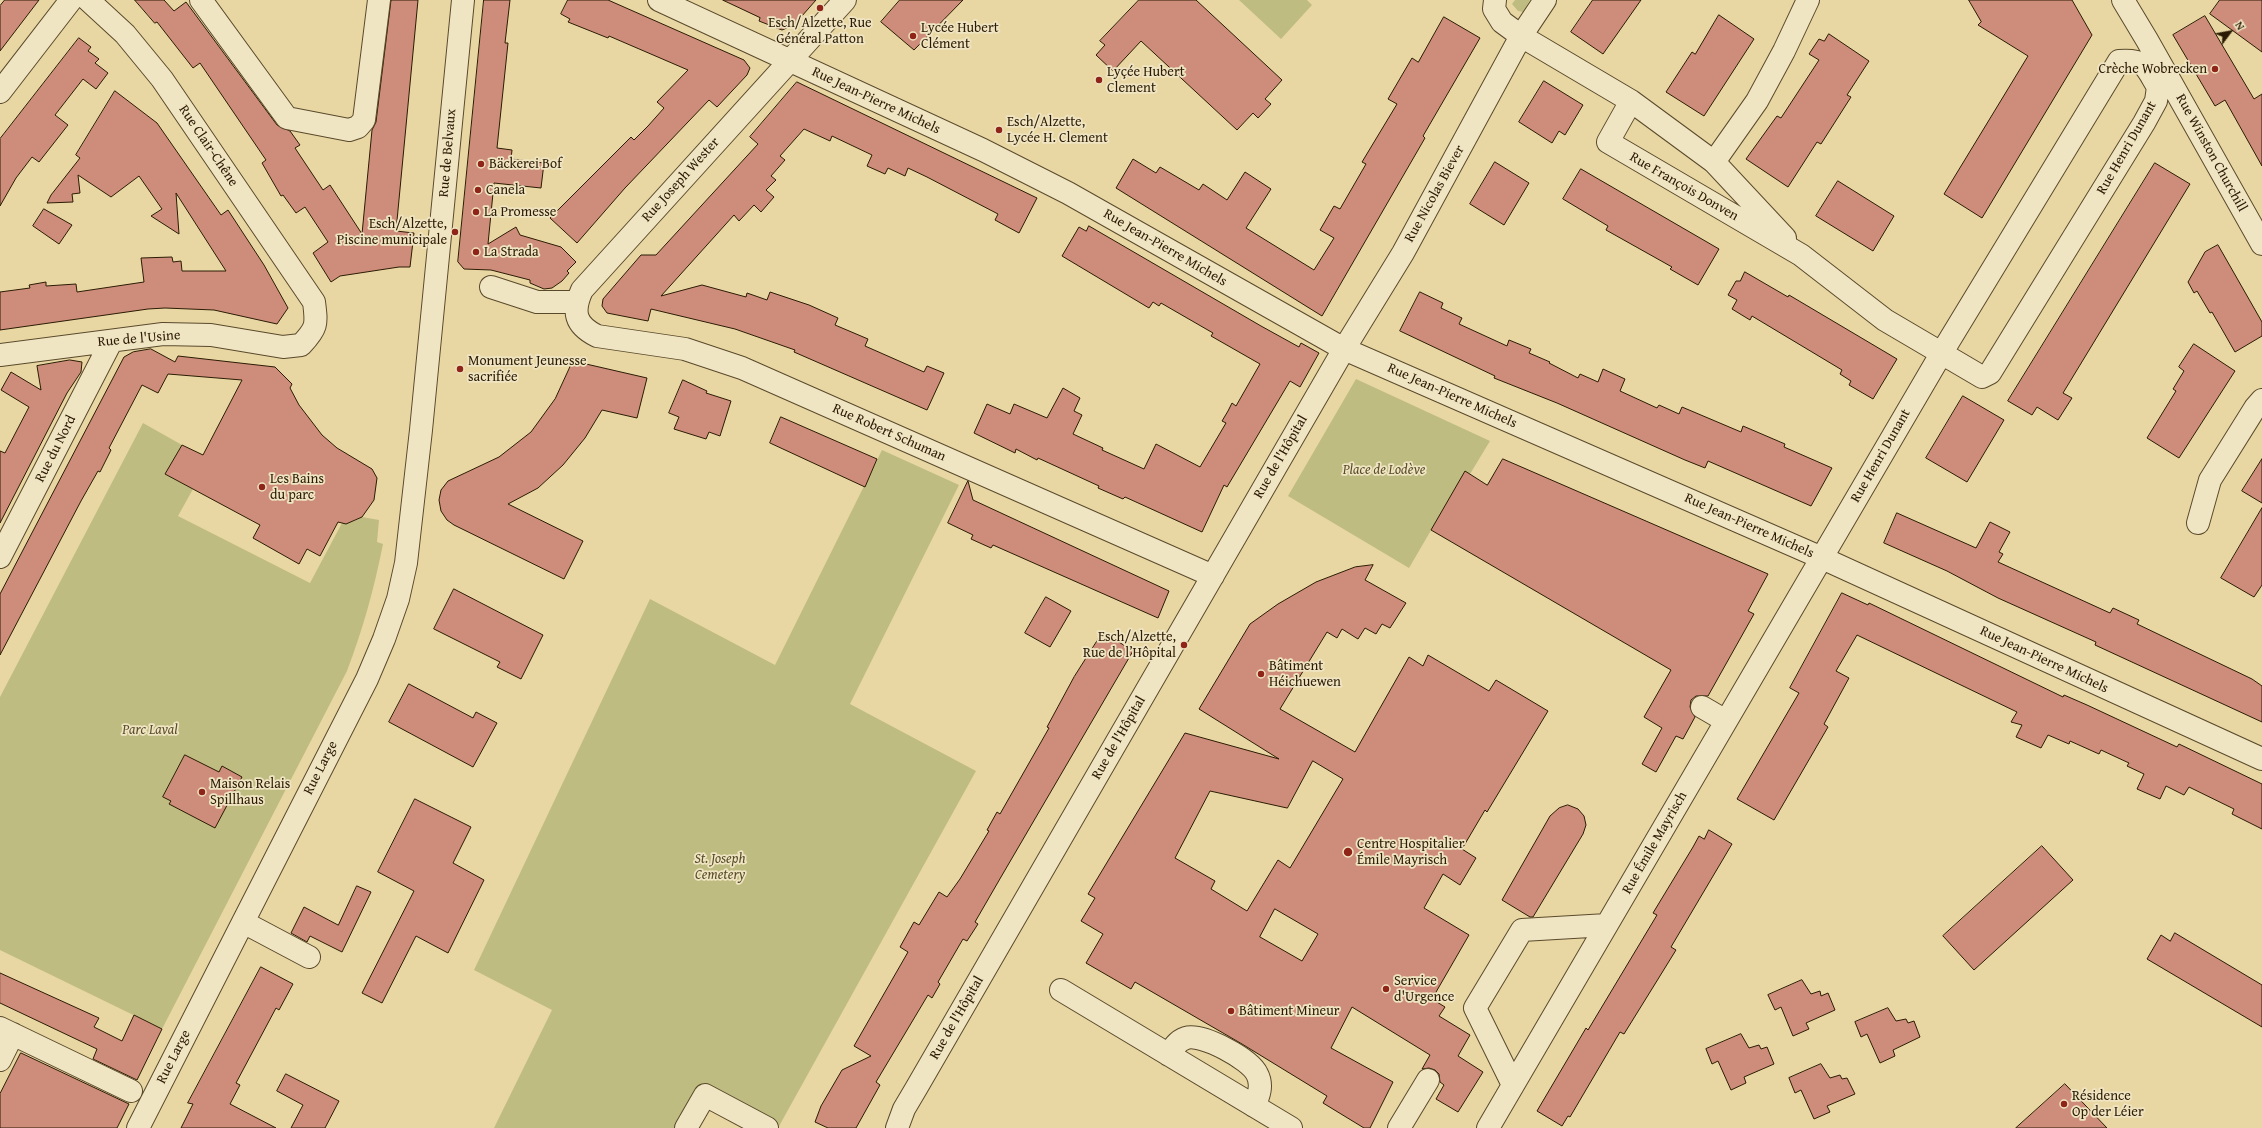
<!DOCTYPE html>
<meta charset="utf-8">
<style>
body{margin:0}
#map{position:relative;width:2262px;height:1128px;overflow:hidden;background:#e8d7a3;font-family:"Gentium Book Plus",serif}
canvas{display:block}
.north{position:absolute;left:2210px;top:12px;width:40px;height:40px;-webkit-text-stroke:3px #f0e5c3;paint-order:stroke;rotate:58deg;font-size:11px;font-weight:700;line-height:16px;text-align:center;color:#2b1b04}
.north::after{content:'';display:block;margin:auto;width:14px;height:18px;background:#2b1b04;clip-path:polygon(50% 0,100% 100%,50% 72%,0 100%)}
</style>
<div id="map">
<canvas width="2262" height="1128"></canvas>
<div class="north">N</div>
</div>
<script>
const c = document.querySelector('canvas').getContext('2d');
c.lineJoin = 'round';
function fillPath(path, color) { c.fillStyle = color; c.fill(path, 'evenodd'); }
function trace(path, color, width, dash) { c.strokeStyle = color; c.lineWidth = width; c.lineCap = dash ? 'butt' : 'round'; c.setLineDash(dash || []); c.stroke(path); }
function write(font, color, halo, rows, align = 'center') {
  c.font = font + ' "Gentium Book Plus",serif'; c.lineWidth = 3.5; c.setLineDash([]); c.textBaseline = 'middle'; c.strokeStyle = halo; c.fillStyle = color; for (const [text, x, y, turn = 0] of rows) {
    c.save(); c.translate(x, y); c.rotate((+turn || 0) * Math.PI / 180); c.textAlign = isNaN(turn) ? turn : align; if (halo) c.strokeText(text, 0, 0); c.fillText(text, 0, 0); c.restore();
  }
}
const green = new Path2D(`
 M 1239,0 L 1307,0 L 1312,5 L 1281,39 Z
 M 1515,0 L 1530,0 L 1523,12 L 1518,11 L 1512,4 Z
 M 1356,379 L 1490,441 L 1470,474 L 1465,472 L 1409,568 L 1288,496 Z
 M 143,423 L 182,445 L 165,474 L 193,489 L 178,516 L 310,583 L 342,523 L 354,521 L 362,517 L 379,520 L 377,542 L 383,544 C 374,589 363,629 347,671 L 162,1029 L 0,950 L 0,697 Z
 M 882,450 L 959,485 L 850,704 L 976,771 L 778,1128 L 698,1087 L 675,1128 L 494,1128 L 552,1010 L 474,970 L 650,599 L 775,665 Z`);
const building = new Path2D(`
 M 5,0 L 39,0 L 0,51 L 0,6 Z
 M 135,0 L 164,0 L 174,11 L 186,2 L 277,125 L 290,131 L 300,145 L 295,148 L 323,190 L 330,185 L 362,234 L 372,130 L 376,122 L 391,0 L 418,0 L 396,231 L 414,233 L 410,267 L 399,267 L 340,276 L 331,282 L 313,253 L 328,242 L 305,207 L 296,213 L 283,195 L 281,196 L 262,163 L 266,160 L 200,63 L 193,68 L 157,22 L 155,23 Z
 M 484,0 L 510,0 L 505,43 L 508,43 L 497,148 L 512,150 L 511,159 L 544,163 L 541,188 L 494,183 L 488,244 L 516,227 L 520,235 L 561,247 L 576,262 L 567,271 L 569,273 L 562,281 L 552,288 L 544,289 L 530,283 L 530,280 L 491,270 L 464,269 L 458,262 Z
 M 568,0 L 608,0 L 744,60 L 750,68 L 747,75 L 717,107 L 709,100 L 625,188 L 577,243 L 550,218 L 631,137 L 634,140 L 648,126 L 664,108 L 657,102 L 688,70 L 609,36 L 608,38 L 568,22 L 570,19 L 561,14 Z
 M 723,0 L 816,0 L 794,25 L 782,30 L 759,21 L 760,18 Z
 M 900,0 L 963,0 L 914,50 L 881,22 Z
 M 1139,0 L 1196,0 L 1282,80 L 1265,99 L 1271,104 L 1258,118 L 1253,113 L 1237,130 L 1141,41 L 1113,71 L 1096,55 L 1105,45 L 1100,41 Z
 M 1593,0 L 1641,0 L 1603,54 L 1571,32 Z
 M 1969,0 L 2072,0 L 2092,35 L 1982,218 L 1944,194 L 2028,56 L 1978,25 L 1981,22 Z
 M 2220,0 L 2262,0 L 2262,52 L 2210,14 Z
 M 1719,15 L 1754,39 L 1704,116 L 1666,92 L 1692,52 L 1695,54 Z
 M 2205,16 L 2254,99 L 2262,94 L 2262,166 L 2225,100 L 2215,106 L 2173,35 Z
 M 1444,17 L 1480,38 L 1423,136 L 1425,138 L 1322,316 L 1116,188 L 1133,159 L 1156,173 L 1160,167 L 1199,190 L 1203,184 L 1227,200 L 1245,172 L 1271,189 L 1246,228 L 1314,270 L 1334,238 L 1320,230 L 1334,206 L 1340,209 L 1366,164 L 1362,162 L 1397,104 L 1388,99 L 1412,58 L 1418,62 Z
 M 1829,34 L 1869,61 L 1847,95 L 1851,97 L 1821,144 L 1817,142 L 1788,187 L 1746,159 L 1777,116 L 1781,118 L 1819,60 L 1809,54 L 1819,39 L 1824,41 Z
 M 79,38 L 91,47 L 88,51 L 99,59 L 95,63 L 108,73 L 96,89 L 83,79 L 55,115 L 68,125 L 39,162 L 32,157 L 16,178 L 0,206 L 0,139 Z
 M 1544,81 L 1583,105 L 1565,135 L 1559,131 L 1552,143 L 1519,122 Z
 M 797,82 L 1037,198 L 1019,233 L 995,220 L 998,214 L 927,177 L 908,168 L 905,176 L 888,168 L 885,174 L 867,166 L 872,155 L 832,136 L 830,141 L 804,129 L 780,156 L 785,160 L 771,176 L 776,180 L 766,190 L 774,197 L 761,212 L 754,205 L 739,221 L 734,215 L 661,296 L 702,285 L 746,297 L 747,293 L 767,300 L 770,292 L 809,305 L 838,318 L 835,325 L 868,339 L 865,346 L 924,372 L 927,366 L 944,373 L 927,410 L 794,352 L 795,350 L 735,329 L 651,309 L 648,321 L 607,313 L 602,306 L 603,299 L 641,255 L 656,255 L 758,144 L 750,137 Z
 M 115,91 L 157,123 L 221,215 L 228,210 L 264,265 L 288,308 L 277,324 L 214,310 L 165,308 L 148,309 L 0,330 L 0,292 L 30,288 L 29,285 L 46,282 L 46,286 L 76,284 L 77,292 L 144,282 L 141,258 L 172,257 L 173,262 L 181,261 L 182,271 L 226,271 L 176,193 L 179,234 L 151,216 L 162,209 L 139,176 L 111,197 L 78,175 L 80,193 L 72,194 L 73,202 L 47,203 L 51,195 L 80,158 L 76,155 Z
 M 1495,162 L 1529,183 L 1504,225 L 1470,204 Z
 M 2155,163 L 2190,184 L 2063,393 L 2072,398 L 2058,420 L 2037,407 L 2032,415 L 2008,401 Z
 M 1581,169 L 1719,249 L 1698,285 L 1670,269 L 1672,267 L 1606,230 L 1608,226 L 1563,199 Z
 M 1838,181 L 1894,216 L 1873,251 L 1816,216 Z
 M 44,209 L 72,225 L 59,244 L 33,226 Z
 M 1089,226 L 1261,326 L 1299,347 L 1301,343 L 1319,353 L 1300,387 L 1290,381 L 1227,487 L 1224,485 L 1202,532 L 1125,497 L 1123,499 L 1098,488 L 1099,486 L 1038,458 L 1037,460 L 1016,449 L 1015,453 L 974,433 L 987,404 L 1010,414 L 1014,404 L 1047,418 L 1063,388 L 1080,398 L 1074,411 L 1082,415 L 1073,434 L 1103,448 L 1102,450 L 1144,469 L 1156,444 L 1200,467 L 1226,423 L 1222,421 L 1228,411 L 1232,403 L 1236,406 L 1260,364 L 1211,336 L 1213,333 L 1161,303 L 1159,306 L 1153,302 L 1149,308 L 1062,256 L 1079,227 L 1086,231 Z
 M 2218,245 L 2262,322 L 2262,336 L 2235,352 L 2212,312 L 2210,313 L 2197,291 L 2194,293 L 2188,282 L 2205,252 Z
 M 1745,272 L 1788,297 L 1789,295 L 1897,359 L 1873,399 L 1849,385 L 1851,381 L 1840,374 L 1842,370 L 1752,316 L 1750,320 L 1732,309 L 1737,300 L 1728,295 L 1736,281 L 1740,281 Z
 M 1420,292 L 1443,303 L 1441,308 L 1462,318 L 1459,324 L 1507,346 L 1509,340 L 1531,349 L 1529,353 L 1550,362 L 1549,363 L 1578,378 L 1580,374 L 1598,382 L 1603,369 L 1625,379 L 1620,391 L 1657,408 L 1659,405 L 1679,414 L 1682,407 L 1741,432 L 1743,426 L 1785,444 L 1784,447 L 1832,468 L 1811,506 L 1708,461 L 1705,468 L 1685,460 L 1557,403 L 1494,378 L 1495,376 L 1400,331 Z
 M 2194,344 L 2235,371 L 2179,458 L 2147,438 L 2176,391 L 2173,389 L 2184,371 L 2179,367 Z
 M 151,349 L 175,362 L 178,356 L 275,367 L 292,384 L 290,388 L 299,405 L 322,435 L 337,448 L 372,469 L 377,478 L 374,500 L 362,517 L 346,524 L 338,522 L 320,556 L 307,549 L 299,564 L 253,538 L 260,525 L 165,474 L 182,445 L 203,455 L 242,380 L 168,374 L 158,393 L 142,385 L 109,448 L 111,450 L 100,472 L 98,471 L 81,501 L 0,655 L 0,594 L 124,357 L 133,352 Z
 M 70,360 L 82,362 L 81,372 L 67,393 L 0,523 L 0,451 L 5,453 L 29,407 L 1,390 L 11,372 L 41,390 L 37,366 Z
 M 573,361 L 647,378 L 637,418 L 602,410 L 585,438 L 563,465 L 538,488 L 508,504 L 583,541 L 564,579 L 454,525 L 447,520 L 441,511 L 439,500 L 441,490 L 448,481 L 499,457 L 531,432 L 555,399 Z
 M 683,380 L 707,391 L 706,393 L 731,401 L 720,436 L 709,432 L 706,439 L 674,429 L 679,417 L 669,413 Z
 M 1963,396 L 2004,420 L 1967,482 L 1926,458 Z
 M 781,417 L 877,459 L 865,487 L 770,443 Z
 M 1503,459 L 1768,574 L 1748,611 L 1754,614 L 1708,696 L 1696,696 L 1691,700 L 1690,707 L 1695,717 L 1683,739 L 1676,736 L 1656,772 L 1642,764 L 1662,728 L 1644,717 L 1671,670 L 1431,530 L 1465,471 L 1487,485 Z
 M 2262,459 L 2262,503 L 2242,491 Z
 M 968,481 L 973,500 L 1169,591 L 1158,618 L 993,545 L 991,548 L 971,539 L 973,535 L 948,523 Z
 M 2262,508 L 2262,585 L 2254,597 L 2221,578 Z
 M 1897,513 L 1976,548 L 1990,522 L 2010,532 L 1999,552 L 2003,554 L 1998,562 L 2110,613 L 2113,608 L 2139,620 L 2137,624 L 2252,679 L 2262,686 L 2262,722 L 2095,645 L 2096,642 L 1998,598 L 1947,571 L 1884,543 Z
 M 1373,565 L 1365,580 L 1406,603 L 1390,628 L 1382,624 L 1376,634 L 1365,628 L 1358,639 L 1342,629 L 1337,638 L 1327,632 L 1280,709 L 1355,752 L 1409,657 L 1423,666 L 1428,655 L 1489,691 L 1496,680 L 1548,711 L 1487,812 L 1485,810 L 1462,849 L 1476,858 L 1460,885 L 1443,874 L 1424,908 L 1469,935 L 1432,999 L 1445,1007 L 1439,1016 L 1470,1035 L 1458,1056 L 1483,1072 L 1458,1112 L 1436,1099 L 1444,1085 L 1440,1082 L 1439,1074 L 1435,1070 L 1429,1068 L 1422,1069 L 1430,1055 L 1352,1007 L 1331,1048 L 1393,1082 L 1370,1128 L 1364,1128 L 1323,1103 L 1327,1096 L 1242,1044 L 1135,982 L 1131,989 L 1086,963 L 1103,934 L 1081,921 L 1095,898 L 1088,894 L 1185,733 L 1279,759 L 1199,709 L 1250,624 L 1278,604 L 1316,582 L 1355,567 ZM 1313,761 L 1343,779 L 1290,868 L 1278,860 L 1247,911 L 1211,889 L 1215,881 L 1175,858 L 1210,791 L 1287,808 ZM 1275,909 L 1318,934 L 1302,961 L 1260,937 Z
 M 454,589 L 543,635 L 521,679 L 497,667 L 500,662 L 434,629 Z
 M 1842,593 L 1868,605 L 1869,603 L 2063,697 L 2064,695 L 2087,705 L 2177,747 L 2179,744 L 2262,784 L 2262,829 L 2232,814 L 2234,809 L 2189,787 L 2184,795 L 2166,786 L 2160,799 L 2137,789 L 2144,774 L 2127,766 L 2129,763 L 2101,750 L 2099,754 L 2070,741 L 2069,744 L 2048,735 L 2041,748 L 2016,737 L 2022,725 L 2011,722 L 2017,712 L 1857,635 L 1836,671 L 1849,678 L 1824,724 L 1828,727 L 1774,820 L 1737,799 L 1799,693 L 1790,688 Z
 M 1046,597 L 1071,611 L 1050,647 L 1025,633 Z
 M 1103,632 L 1133,651 L 1001,877 L 975,922 L 978,924 L 967,941 L 963,939 L 938,982 L 940,984 L 932,998 L 928,995 L 876,1082 L 880,1085 L 856,1128 L 828,1128 L 815,1122 L 821,1106 L 842,1070 L 871,1056 L 854,1046 L 908,952 L 900,947 L 914,922 L 919,925 L 939,892 L 947,897 L 960,879 L 989,831 L 987,830 L 997,812 L 1000,814 L 1049,728 L 1047,727 L 1074,677 Z
 M 409,684 L 473,718 L 476,712 L 497,723 L 473,767 L 389,722 Z
 M 185,755 L 219,772 L 222,766 L 242,777 L 215,828 L 169,804 L 171,801 L 163,797 Z
 M 415,799 L 471,827 L 453,863 L 484,880 L 448,953 L 416,936 L 382,1003 L 362,993 L 414,891 L 378,872 Z
 M 1568,805 L 1578,809 L 1584,816 L 1586,825 L 1583,834 L 1533,917 L 1530,917 L 1502,900 L 1550,816 L 1559,808 Z
 M 1709,830 L 1732,844 L 1671,947 L 1676,950 L 1655,984 L 1624,1034 L 1620,1032 L 1570,1117 L 1568,1116 L 1562,1126 L 1537,1111 L 1586,1028 L 1588,1030 L 1657,915 L 1653,913 L 1693,847 L 1699,836 L 1704,839 Z
 M 2042,846 L 2073,880 L 1974,970 L 1943,936 Z
 M 357,886 L 371,892 L 342,952 L 310,936 L 307,942 L 291,933 L 304,907 L 338,925 Z
 M 2175,933 L 2262,985 L 2262,1027 L 2147,959 L 2161,935 L 2170,941 Z
 M 261,967 L 293,984 L 279,1010 L 276,1008 L 236,1083 L 240,1085 L 230,1104 L 276,1128 L 181,1128 L 193,1104 L 188,1103 Z
 M 0,973 L 99,1018 L 94,1027 L 122,1041 L 134,1015 L 162,1029 L 137,1080 L 93,1059 L 97,1049 L 0,1003 Z
 M 1802,980 L 1811,994 L 1820,991 L 1821,996 L 1828,993 L 1835,1010 L 1806,1023 L 1809,1029 L 1793,1036 L 1781,1007 L 1775,1010 L 1768,995 Z
 M 1888,1008 L 1896,1021 L 1906,1019 L 1908,1023 L 1914,1021 L 1920,1037 L 1893,1050 L 1895,1056 L 1880,1063 L 1867,1034 L 1861,1037 L 1855,1022 Z
 M 1741,1034 L 1749,1048 L 1759,1045 L 1761,1049 L 1767,1047 L 1774,1064 L 1744,1077 L 1746,1083 L 1731,1090 L 1718,1061 L 1712,1064 L 1706,1049 Z
 M 21,1053 L 129,1104 L 117,1128 L 0,1128 L 0,1094 Z
 M 1821,1064 L 1830,1078 L 1840,1075 L 1842,1079 L 1847,1078 L 1855,1094 L 1827,1106 L 1830,1112 L 1814,1119 L 1801,1090 L 1795,1093 L 1789,1078 Z
 M 286,1074 L 339,1101 L 325,1128 L 291,1128 L 303,1105 L 277,1091 Z
 M 2065,1084 L 2107,1128 L 2016,1128 Z`);
const minor = new Path2D(`
 M 201,0 L 287,118 L 349,130 L 358,127 L 364,120 L 379,0
 M 659,0 L 983,150 L 1068,193 L 1344,349 L 1822,558 L 2262,759
 M 845,0 L 582,290 C 572,312 575,325 597,336 L 685,349 L 742,368 L 1213,576
 M 1495,0 L 1494,9 L 1502,22 L 1521,36 L 1631,101 L 1714,162 L 1785,238
 M 2123,0 L 2147,40 L 2262,244
 M 0,92 L 71,0
 M 1714,162 L 1757,101 L 1784,51 L 1808,0
 M 491,287 L 537,302 L 576,302
 M 0,355 L 163,334 L 211,335 L 283,347 L 301,345 C 317,328 317,325 314,302 L 162,79 L 125,34 L 88,0
 M 2198,523 L 2210,480 L 2255,408 L 2262,400
 M 0,557 L 111,342
 M 1702,707 L 1726,721
 M 243,922 L 309,957
 M 1061,990 L 1291,1128
 M 0,1028 L 131,1091
 M 1169,1055 C 1173,1048 1177,1041 1186,1038 C 1202,1033 1250,1059 1257,1074 C 1263,1085 1259,1096 1254,1106
 M 0,1060 L 13,1034
 M 1513,1085 L 1475,1008 L 1522,930 L 1607,925
 M 138,1128 L 367,679 L 384,639 L 398,599 L 406,563 L 421,430 L 463,0
 M 686,1128 L 705,1095 L 767,1128
 M 897,1128 L 904,1109 L 917,1087 L 1344,349 L 1403,253 L 1521,36 L 1545,0
 M 1399,1128 L 1428,1080
 M 1488,1128 L 1941,354 L 2119,61 C 2146,59 2145,66 2158,87 L 2156,101 L 2144,123 L 1990,373 L 1982,377 L 1885,320 L 1801,255 L 1608,142 L 1631,101`);
const markers = [
 [820,8,4,"#8f2418"],
 [913,36,4,"#8f2418"],
 [2215,69,4,"#8f2418"],
 [1099,80,4,"#8f2418"],
 [999,130,4,"#8f2418"],
 [481,164,4,"#8f2418"],
 [478,190,4,"#8f2418"],
 [476,212,4,"#8f2418"],
 [455,232,4,"#8f2418"],
 [476,252,4,"#8f2418"],
 [460,369,4,"#8f2418"],
 [262,487,4,"#8f2418"],
 [1184,645,4,"#8f2418"],
 [1261,674,4,"#8f2418"],
 [202,792,4,"#8f2418"],
 [1348,852,5,"#8f2418"],
 [1386,989,4,"#8f2418"],
 [1231,1011,4,"#8f2418"],
 [2064,1104,4,"#8f2418"]
];
const poiNames = [
 ["Esch/Alzette, Rue",820,23,"center"],
 ["Général Patton",820,39,"center"],
 ["Lycée Hubert",921,28],
 ["Clément",921,44],
 ["Crèche Wobrecken",2207,69,"right"],
 ["Lyçée Hubert",1107,72],
 ["Clement",1107,88],
 ["Esch/Alzette,",1007,122],
 ["Lycée H. Clement",1007,138],
 ["Bäckerei Bof",489,164],
 ["Canela",486,190],
 ["La Promesse",484,212],
 ["Esch/Alzette,",447,224,"right"],
 ["Piscine municipale",447,240,"right"],
 ["La Strada",484,252],
 ["Monument Jeunesse",468,361],
 ["sacrifiée",468,377],
 ["Les Bains",270,479],
 ["du parc",270,495],
 ["Esch/Alzette,",1176,637,"right"],
 ["Rue de l’Hôpital",1176,653,"right"],
 ["Bâtiment",1269,666],
 ["Héichuewen",1269,682],
 ["Maison Relais",210,784],
 ["Spillhaus",210,800],
 ["Centre Hospitalier",1357,844],
 ["Émile Mayrisch",1357,860],
 ["Service",1394,981],
 ["d'Urgence",1394,997],
 ["Bâtiment Mineur",1239,1011],
 ["Résidence",2072,1096],
 ["Op der Léier",2072,1112]
];
const streetNames = [
 ["Rue Jean-Pierre Michels",876,101,25],
 ["Rue Clair-Chêne",208,146,56],
 ["Rue Henri Dunant",2127,148,-60],
 ["Rue de Belvaux",448,153,-85],
 ["Rue Winston Churchill",2211,153,61],
 ["Rue Joseph Wester",681,180,-48],
 ["Rue François Donven",1684,187,30],
 ["Rue Nicolas Biever",1435,194,-61],
 ["Rue Jean-Pierre Michels",1165,248,30],
 ["Rue de l'Usine",139,339,-5],
 ["Rue Jean-Pierre Michels",1452,396,24],
 ["Rue Robert Schuman",889,433,24],
 ["Rue du Nord",56,449,-63],
 ["Rue Henri Dunant",1881,456,-60],
 ["Rue de l'Hôpital",1281,457,-60],
 ["Rue Jean-Pierre Michels",1749,526,24],
 ["Rue Jean-Pierre Michels",2044,660,25],
 ["Rue de l'Hôpital",1119,738,-60],
 ["Rue Large",321,768,-63],
 ["Rue Émile Mayrisch",1655,843,-60],
 ["Rue de l'Hôpital",957,1018,-60],
 ["Rue Large",174,1057,-63]
];
const parkNames = [
 ["Place de Lodève",1384,470],
 ["Parc Laval",150,730],
 ["St. Joseph",720,859],
 ["Cemetery",720,875]
];
fillPath(green, '#bebc80');
fillPath(building, '#ce8d7a');
trace(building, '#2b1b04', 1);
trace(minor, '#5a4a2c', 24);
trace(minor, '#f0e5c3', 22);
for (const [x, y, r, color] of markers) { const dot = new Path2D(); dot.arc(x, y, r, 0, 2 * Math.PI); c.fillStyle = color; c.fill(dot); trace(dot, '#f0e5c3', 1.5); }
write('14px', '#2b1b04', '#f0e5c3', poiNames, 'left');
write('14px', '#2b1b04', '#f0e5c3', streetNames);
write('italic 14px', '#574b29', '#f0e5c3', parkNames);
</script>
